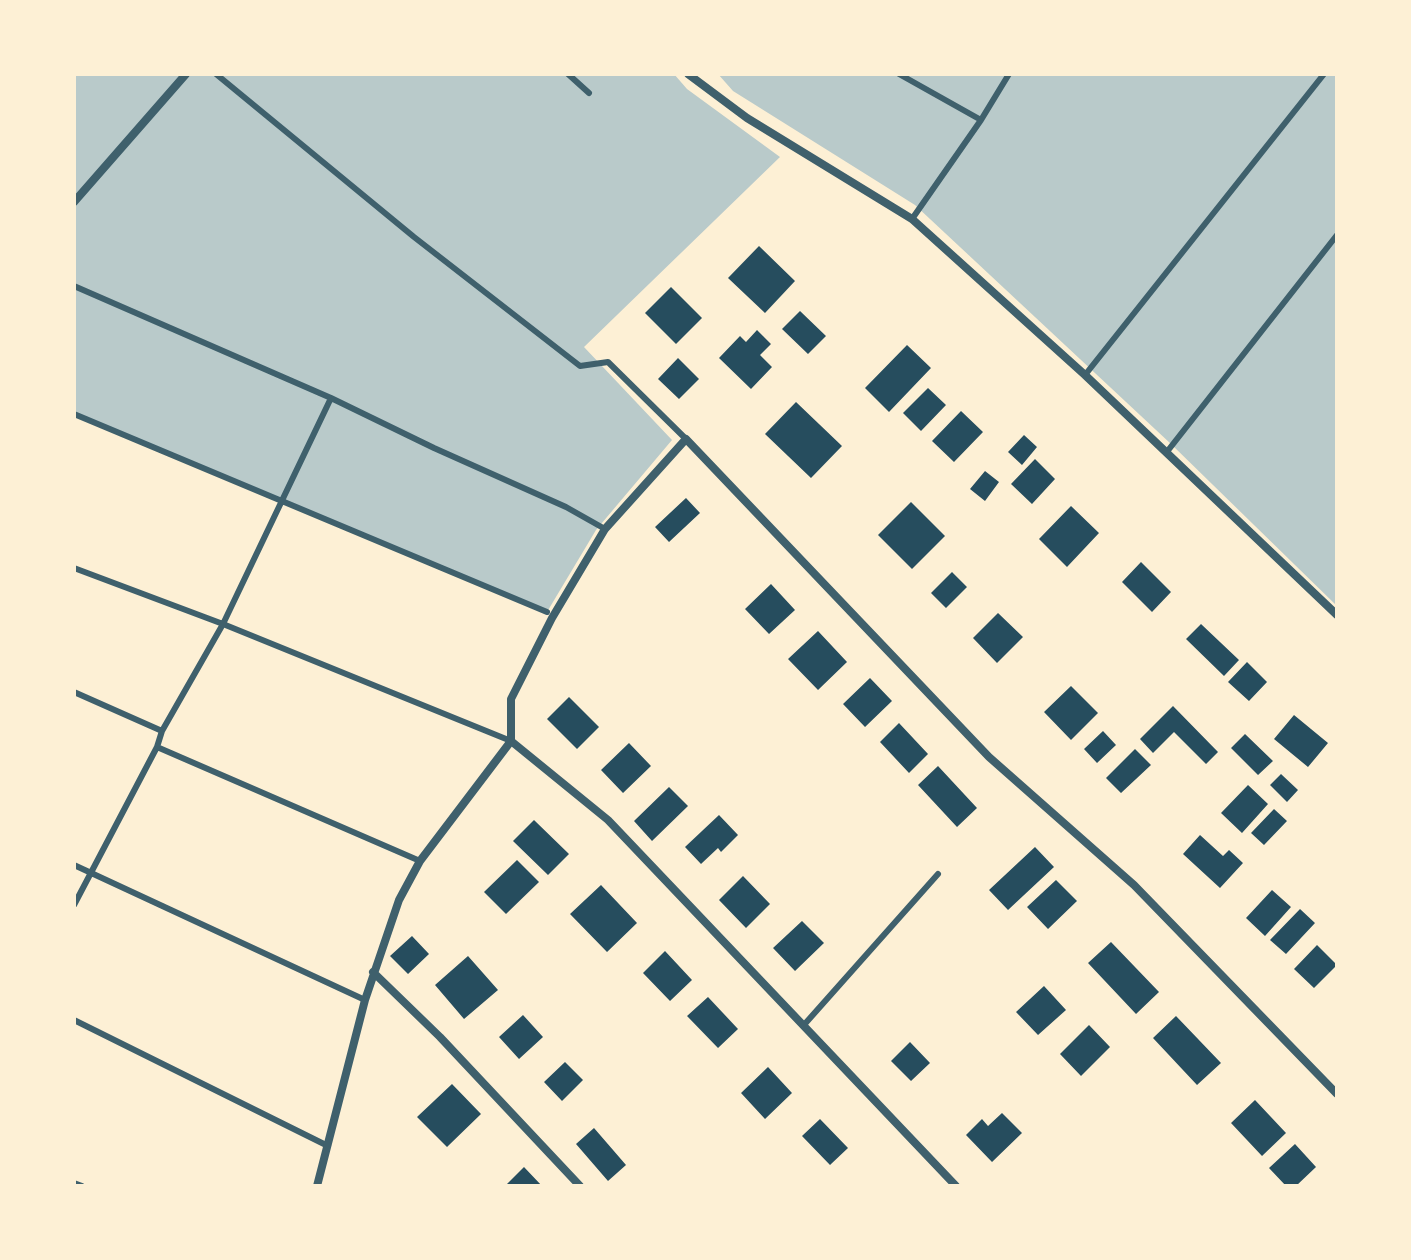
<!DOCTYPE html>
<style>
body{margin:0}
#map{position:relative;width:1411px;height:1260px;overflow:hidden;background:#fdf0d5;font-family:"Golos Text",sans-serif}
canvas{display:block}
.frame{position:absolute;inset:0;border:76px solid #fdf0d5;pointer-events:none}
</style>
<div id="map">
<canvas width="1411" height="1260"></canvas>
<div class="frame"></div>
</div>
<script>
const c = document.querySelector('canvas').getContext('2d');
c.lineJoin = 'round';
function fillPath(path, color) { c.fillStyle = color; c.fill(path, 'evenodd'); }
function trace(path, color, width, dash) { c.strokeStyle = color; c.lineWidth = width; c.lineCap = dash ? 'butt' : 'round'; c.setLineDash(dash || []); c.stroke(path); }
const green = new Path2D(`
 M 74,74 L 674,74 L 687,89 L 780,157 L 584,347 L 672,440 L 596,530 L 547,612 L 74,414 Z
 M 718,74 L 1337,74 L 1337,606 L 1171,444 L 915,205 L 733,91 Z`);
const building = new Path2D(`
 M 759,246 L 795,281 L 765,313 L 728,278 Z
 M 671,287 L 702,318 L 676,344 L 645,313 Z
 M 800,311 L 826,336 L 808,354 L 782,329 Z
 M 757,330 L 771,344 L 760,355 L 772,367 L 751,389 L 719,358 L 740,336 L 746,342 Z
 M 907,345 L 931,368 L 889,412 L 865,388 Z
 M 678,358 L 699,379 L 679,399 L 658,379 Z
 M 928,388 L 946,405 L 921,431 L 903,413 Z
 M 796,402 L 842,446 L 811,478 L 765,434 Z
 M 961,411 L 983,432 L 954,462 L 932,441 Z
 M 1024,435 L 1037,447 L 1022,465 L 1008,452 Z
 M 1035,459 L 1055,479 L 1032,504 L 1011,484 Z
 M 985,471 L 999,482 L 985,501 L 970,489 Z
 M 686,498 L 700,513 L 669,542 L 655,527 Z
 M 911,502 L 945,536 L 912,569 L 878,535 Z
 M 1071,506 L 1099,533 L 1067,567 L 1039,539 Z
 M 1141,562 L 1171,592 L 1152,612 L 1122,582 Z
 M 952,572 L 967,587 L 946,608 L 931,593 Z
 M 771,584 L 795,610 L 769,634 L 745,609 Z
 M 998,613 L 1023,637 L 997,663 L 973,638 Z
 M 1201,624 L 1239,660 L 1224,676 L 1186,639 Z
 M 818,631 L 847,662 L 818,690 L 788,659 Z
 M 1247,662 L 1267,682 L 1249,701 L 1228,682 Z
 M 870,678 L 892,701 L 865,727 L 843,704 Z
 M 1071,686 L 1098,713 L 1071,740 L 1044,712 Z
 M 569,697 L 599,727 L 577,749 L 547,719 Z
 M 1173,706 L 1218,752 L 1206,764 L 1174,732 L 1153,753 L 1140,739 Z
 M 1294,715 L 1328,743 L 1308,767 L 1274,739 Z
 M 899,723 L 928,754 L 909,773 L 880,742 Z
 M 1103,731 L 1116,745 L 1097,763 L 1084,749 Z
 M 1245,734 L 1273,761 L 1258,775 L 1231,748 Z
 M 629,743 L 651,766 L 623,793 L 601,770 Z
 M 1135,749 L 1151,765 L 1121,793 L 1106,778 Z
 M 938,766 L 977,808 L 957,827 L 918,785 Z
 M 1281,774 L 1298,790 L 1287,802 L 1270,785 Z
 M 1248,785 L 1268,804 L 1242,833 L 1221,813 Z
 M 669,787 L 688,806 L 652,841 L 634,821 Z
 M 1274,809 L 1287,821 L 1264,845 L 1251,833 Z
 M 719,815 L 738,835 L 721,852 L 718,848 L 701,864 L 685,847 Z
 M 534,820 L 569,854 L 548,875 L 513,841 Z
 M 1200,835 L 1223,856 L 1229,850 L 1243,863 L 1220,888 L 1183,854 Z
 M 1035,847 L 1054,867 L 1008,910 L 989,890 Z
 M 517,860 L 539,882 L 506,914 L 484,892 Z
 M 743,876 L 770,904 L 746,928 L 719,900 Z
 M 1056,880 L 1077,901 L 1048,929 L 1027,907 Z
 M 601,885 L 637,923 L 607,952 L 570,914 Z
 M 1272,890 L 1291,907 L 1265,936 L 1246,918 Z
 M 1300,909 L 1315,923 L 1286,954 L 1270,940 Z
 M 802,921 L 824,943 L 795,971 L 773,948 Z
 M 412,936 L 429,954 L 408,974 L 390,956 Z
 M 1111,942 L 1159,992 L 1136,1014 L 1088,963 Z
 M 1317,945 L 1337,965 L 1314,988 L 1294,969 Z
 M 665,951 L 692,980 L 670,1001 L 643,973 Z
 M 468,956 L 498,990 L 464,1019 L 435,985 Z
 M 1044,986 L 1066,1010 L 1038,1035 L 1016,1012 Z
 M 708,997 L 738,1029 L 718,1048 L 687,1016 Z
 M 523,1015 L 543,1037 L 519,1059 L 499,1037 Z
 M 1176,1016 L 1221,1063 L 1197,1085 L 1153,1038 Z
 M 1089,1025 L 1110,1047 L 1081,1076 L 1060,1054 Z
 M 910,1042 L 930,1063 L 911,1081 L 891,1061 Z
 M 565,1062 L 583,1080 L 562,1101 L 544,1082 Z
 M 768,1067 L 792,1093 L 765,1119 L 741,1093 Z
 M 452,1084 L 481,1114 L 447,1147 L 417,1117 Z
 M 1255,1100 L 1286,1133 L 1262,1156 L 1231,1123 Z
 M 1002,1113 L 1022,1133 L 992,1162 L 966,1135 L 982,1119 L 988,1126 Z
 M 820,1119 L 848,1148 L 830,1165 L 802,1136 Z
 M 594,1128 L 626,1165 L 608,1181 L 576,1144 Z
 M 1295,1144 L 1316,1167 L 1296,1186 L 1286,1186 L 1269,1168 Z
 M 524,1167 L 542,1186 L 505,1186 Z`);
const service = new Path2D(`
 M 216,74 L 414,237 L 580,366 L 608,362 L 686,439
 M 568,74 L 589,93
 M 899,74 L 981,120
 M 912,219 L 981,120 L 1009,74
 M 74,286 L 331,398 L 434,448 L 566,507 L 605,529
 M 1085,375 L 1324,74
 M 74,414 L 547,612
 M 1166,453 L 1337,235
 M 74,568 L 223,624 L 511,741
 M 74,692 L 162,731
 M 157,747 L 420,861
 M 74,865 L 365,1000
 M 74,905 L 157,747 L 162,731 L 223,624 L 331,398
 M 74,1020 L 328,1146
 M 803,1026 L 938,874
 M 74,1183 L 82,1186`);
const minor = new Path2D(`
 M 688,74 L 747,118 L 912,219 L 1085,375 L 1337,615
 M 74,202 L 186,74
 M 511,741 L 608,820 L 956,1186
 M 373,972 L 440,1037 L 580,1186
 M 317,1186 L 365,1000 L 399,900 L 420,861 L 511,741 L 511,699 L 552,618 L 605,529 L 686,439 L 989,757 L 1134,885 L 1337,1094`);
fillPath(green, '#b9caca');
fillPath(building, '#264d5e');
trace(service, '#3f606c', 6);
trace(minor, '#3f606c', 8);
</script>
